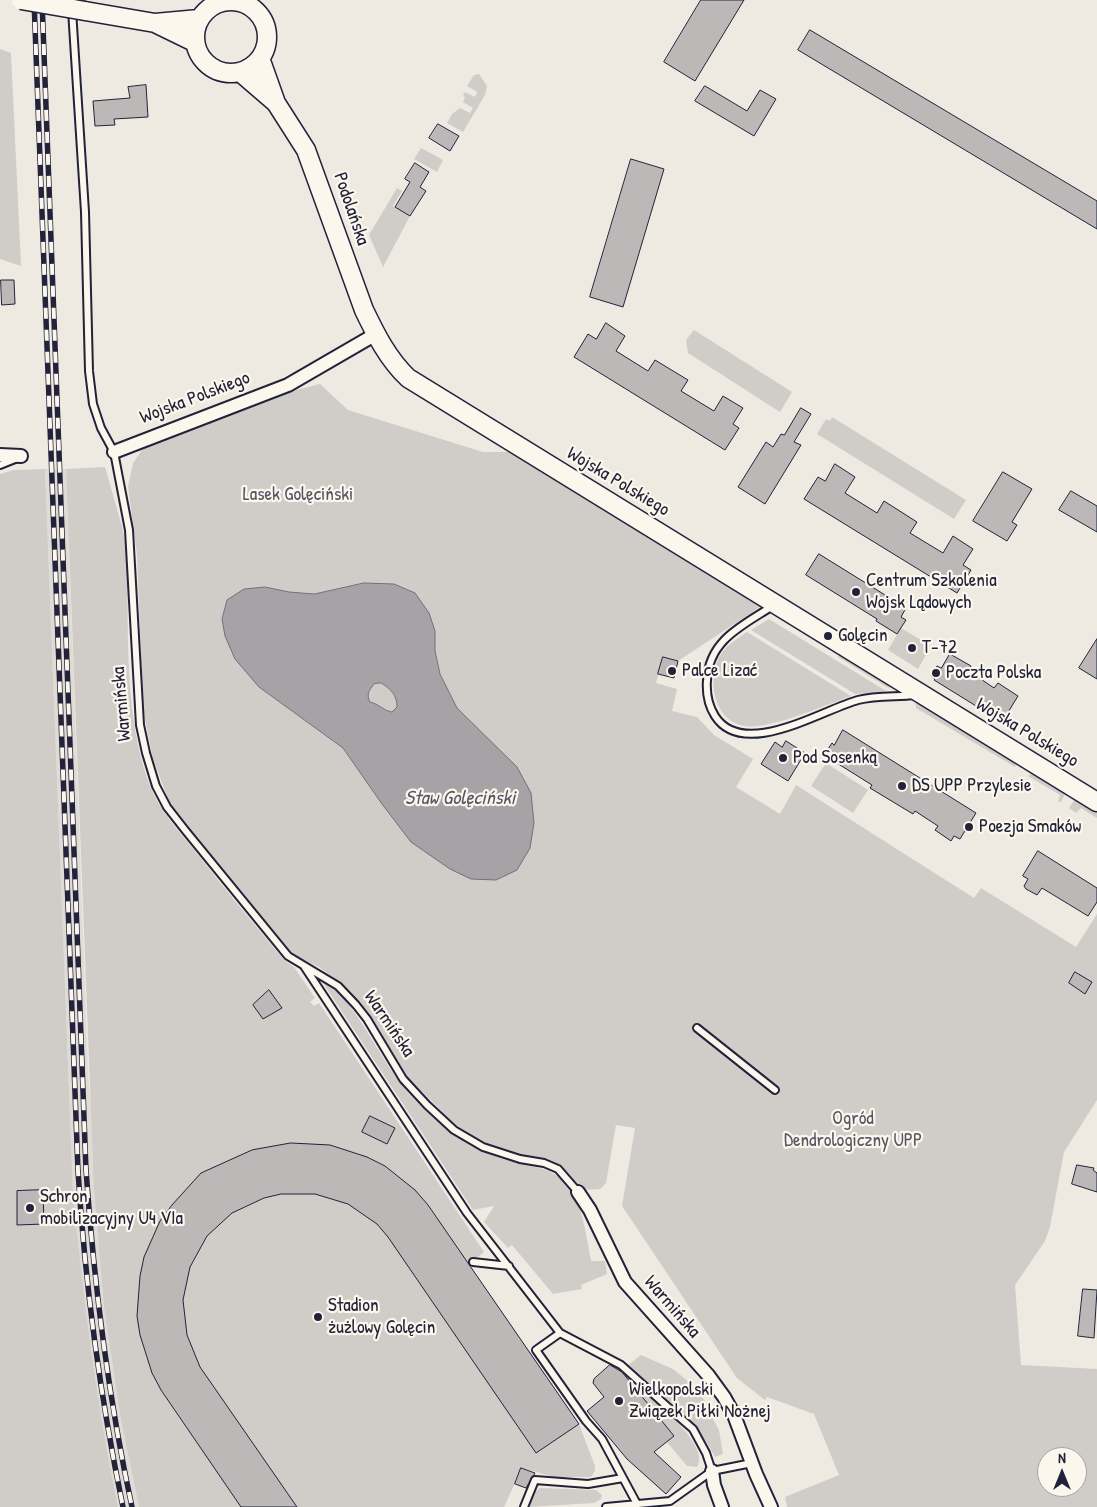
<!DOCTYPE html>
<meta charset="utf-8">
<style>
body{margin:0}
#map{position:relative;width:1097px;height:1507px;overflow:hidden;background:#eeeae2;font-family:"Patrick Hand",sans-serif}
canvas{display:block}
.north{position:absolute;left:1037px;top:1447px;width:50px;height:50px;box-sizing:border-box;background:#fbf7ec;border:1px solid #a4a2a5;border-radius:50%;rotate:0deg;font-size:14px;font-weight:700;line-height:20px;text-align:center;color:#22223b}
.north::after{content:'';display:block;margin:auto;width:18px;height:22px;background:#22223b;clip-path:polygon(50% 0,100% 100%,50% 72%,0 100%)}
</style>
<div id="map">
<canvas width="1097" height="1507"></canvas>
<div class="north">N</div>
</div>
<script>
const c = document.querySelector('canvas').getContext('2d');
c.lineJoin = 'round';
function fillPath(path, color) { c.fillStyle = color; c.fill(path, 'evenodd'); }
function trace(path, color, width, dash) { c.strokeStyle = color; c.lineWidth = width; c.lineCap = dash ? 'butt' : 'round'; c.setLineDash(dash || []); c.stroke(path); }
function write(font, color, halo, rows, align = 'center') {
  c.font = font + ' "Patrick Hand",sans-serif'; c.lineWidth = 4.5; c.setLineDash([]); c.textBaseline = 'middle'; c.strokeStyle = halo; c.fillStyle = color; for (const [text, x, y, turn = 0] of rows) {
    c.save(); c.translate(x, y); c.rotate((+turn || 0) * Math.PI / 180); c.textAlign = isNaN(turn) ? turn : align; if (halo) c.strokeText(text, 0, 0); c.fillText(text, 0, 0); c.restore();
  }
}
const built = new Path2D(`
 M 45,469 L 66,469 L 88,1074 L 121,1420 L 139,1507 L 118,1507 L 100,1423 L 84,1308 L 73,1192 Z`);
const green = new Path2D(`
 M 0,49 L 11,53 L 21,266 L 0,259 Z
 M 479,74 L 487,86 L 485,95 L 463,132 L 447,123 L 452,114 L 460,108 L 470,113 L 473,108 L 463,102 L 465,97 L 463,95 L 465,92 L 475,97 L 477,92 L 467,86 L 474,75 Z
 M 421,148 L 443,160 L 437,172 L 414,159 Z
 M 397,188 L 402,191 L 393,206 L 410,216 L 383,267 L 369,235 Z
 M 694,330 L 792,392 L 780,412 L 688,353 L 686,340 Z
 M 320,384 L 348,410 L 483,452 L 512,452 L 763,605 L 678,661 L 663,657 L 656,683 L 677,689 L 672,711 L 697,717 L 714,735 L 753,759 L 736,787 L 780,814 L 796,785 L 974,898 L 981,888 L 1076,947 L 1097,914 L 1097,1100 L 1064,1152 L 1050,1227 L 1045,1241 L 1015,1285 L 1021,1365 L 1097,1369 L 1097,1507 L 787,1507 L 785,1497 L 839,1475 L 814,1414 L 767,1397 L 765,1400 L 737,1378 L 622,1206 L 635,1128 L 616,1125 L 606,1183 L 600,1189 L 583,1190 L 560,1165 L 502,1150 L 486,1143 L 456,1125 L 406,1076 L 370,1017 L 346,989 L 319,967 L 290,954 L 229,880 L 170,804 L 153,759 L 143,710 L 137,555 L 128,486 L 133,463 L 142,450 L 149,445 L 292,391 ZM 364,583 L 415,593 L 429,614 L 435,631 L 435,651 L 440,674 L 457,708 L 365,778 L 343,748 L 259,687 L 225,636 L 222,619 L 227,600 L 265,587 L 289,592 L 314,594 ZM 1047,1457 L 1077,1457 L 1077,1487 L 1047,1487 Z
 M 832,417 L 966,500 L 954,519 L 817,434 L 826,419 L 830,421 Z
 M 105,467 L 123,530 L 127,555 C 129,629 123,716 150,786 C 160,811 178,830 195,851 C 224,888 254,924 284,960 L 294,967 L 315,998 L 310,1002 L 314,1006 L 319,1003 L 484,1252 L 469,1264 L 579,1424 L 595,1466 L 595,1471 L 591,1477 L 554,1477 L 522,1468 L 504,1507 L 139,1507 L 121,1420 L 104,1306 L 94,1189 L 66,469 Z
 M 45,469 L 73,1192 C 83,1298 96,1402 118,1507 L 0,1507 L 0,474 L 13,470 Z
 M 769,619 L 886,691 L 855,694 L 751,630 Z
 M 901,628 L 931,646 L 918,669 L 888,650 Z
 M 747,632 L 851,696 C 825,705 770,730 745,726 C 713,722 706,677 721,654 C 727,645 738,638 747,632 Z
 M 840,652 L 883,679 L 890,689 L 838,657 Z
 M 381,683 C 391,689 397,695 397,708 L 392,712 C 384,711 379,704 370,702 C 366,695 369,690 374,684 Z
 M 921,703 L 1016,761 L 1015,767 L 916,708 L 916,704 Z
 M 826,763 L 868,790 L 853,813 L 811,786 Z
 M 1032,773 L 1038,774 L 1066,792 L 1061,802 L 1058,802 L 1060,795 L 1028,776 Z
 M 1075,799 L 1097,811 L 1097,818 L 1081,808 L 1076,813 L 1069,808 Z
 M 319,977 C 357,1002 372,1046 399,1081 C 412,1100 432,1117 450,1132 C 464,1143 483,1152 500,1158 C 529,1168 558,1164 574,1195 C 584,1215 587,1240 591,1261 L 605,1261 L 607,1274 L 581,1285 L 582,1289 L 553,1294 L 512,1245 L 508,1248 L 484,1222 L 494,1206 L 473,1210 Z
 M 641,1355 L 673,1369 L 699,1390 L 698,1392 L 709,1406 L 707,1408 L 719,1430 L 723,1454 L 715,1457 C 695,1417 660,1394 627,1366 Z
 M 618,1369 C 635,1384 714,1443 697,1467 L 687,1466 L 667,1442 L 674,1436 Z
 M 540,1488 L 596,1490 L 602,1495 L 601,1499 L 594,1503 L 528,1507 L 533,1493 Z`);
const water = new Path2D(`
 M 364,583 L 394,584 L 415,593 L 429,613 L 435,631 L 435,651 L 440,674 L 457,708 L 517,767 L 531,793 L 534,823 L 530,848 L 517,870 L 496,880 L 471,879 L 450,869 L 411,842 L 382,804 L 343,748 L 259,687 L 235,659 L 225,636 L 222,619 L 227,600 L 244,589 L 265,587 L 289,592 L 314,594 ZM 381,683 C 391,689 397,695 397,707 L 392,712 C 384,711 379,704 370,702 C 366,695 369,690 374,684 Z`);
const building = new Path2D(`
 M 701,0 L 744,0 L 695,81 L 664,62 Z
 M 810,30 L 1097,201 L 1097,229 L 798,50 Z
 M 146,85 L 148,117 L 114,119 L 115,125 L 95,126 L 93,101 L 130,98 L 128,87 Z
 M 705,86 L 747,111 L 760,90 L 776,99 L 754,136 L 695,101 Z
 M 438,124 L 459,136 L 450,151 L 429,138 Z
 M 631,159 L 664,169 L 623,307 L 590,297 Z
 M 415,163 L 429,172 L 420,187 L 426,191 L 410,216 L 395,207 L 410,182 L 405,179 Z
 M 1,280 L 14,280 L 15,304 L 2,305 Z
 M 606,323 L 625,336 L 616,351 L 648,371 L 655,360 L 688,380 L 681,391 L 714,411 L 723,396 L 743,408 L 733,424 L 739,428 L 725,450 L 574,357 L 588,334 L 596,339 Z
 M 801,408 L 811,414 L 794,442 L 801,445 L 765,504 L 738,487 L 766,442 L 773,447 L 781,434 L 784,435 Z
 M 835,464 L 855,477 L 845,493 L 877,513 L 884,501 L 917,522 L 910,533 L 943,553 L 953,536 L 973,549 L 963,565 L 971,570 L 957,593 L 804,499 L 818,477 L 825,481 Z
 M 1003,472 L 1032,489 L 1012,522 L 1017,525 L 1007,541 L 973,521 Z
 M 1071,491 L 1097,506 L 1097,532 L 1059,510 Z
 M 819,554 L 906,608 L 901,617 L 906,620 L 897,634 L 876,621 L 877,619 L 806,575 Z
 M 1097,639 L 1097,679 L 1079,668 Z
 M 950,654 L 971,666 L 969,671 L 994,688 L 998,683 L 1018,696 L 1002,722 L 934,680 L 935,679 L 931,676 L 937,666 L 941,668 Z
 M 663,657 L 678,661 L 674,678 L 658,674 Z
 M 843,730 L 976,813 L 960,839 L 954,836 L 951,841 L 935,830 L 938,826 L 915,811 L 913,814 L 870,788 L 872,785 L 824,755 L 832,743 L 834,745 Z
 M 786,741 L 805,753 L 788,781 L 761,764 L 775,742 L 782,747 Z
 M 1038,851 L 1097,888 L 1097,902 L 1088,916 L 1042,888 L 1037,895 L 1026,889 L 1024,886 L 1028,879 L 1023,876 Z
 M 1075,972 L 1092,982 L 1085,994 L 1069,983 Z
 M 269,990 L 282,1008 L 263,1019 L 253,1005 Z
 M 370,1116 L 395,1128 L 387,1144 L 362,1132 Z
 M 291,1143 L 330,1145 L 367,1157 L 385,1166 L 415,1190 L 428,1205 L 579,1424 L 536,1453 L 388,1237 L 377,1224 L 348,1204 L 315,1194 L 281,1194 L 264,1198 L 232,1213 L 207,1236 L 190,1267 L 183,1300 L 187,1335 L 200,1367 L 297,1507 L 241,1507 L 161,1390 L 152,1373 L 140,1335 L 137,1316 L 140,1276 L 144,1257 L 160,1221 L 172,1205 L 201,1173 L 252,1150 Z
 M 1077,1165 L 1094,1168 L 1093,1170 L 1097,1173 L 1097,1192 L 1072,1184 Z
 M 43,1190 L 44,1224 L 17,1225 L 17,1191 Z
 M 1083,1289 L 1097,1290 L 1094,1338 L 1078,1336 Z
 M 610,1365 L 622,1372 L 674,1436 L 654,1452 L 681,1477 L 666,1494 L 627,1459 L 587,1411 L 604,1397 L 593,1383 L 594,1379 Z
 M 521,1468 L 535,1473 L 526,1488 L 515,1484 Z`);
const lane = new Path2D(`
 M 72,10 L 85,212 L 89,371 L 93,404 L 101,428 L 114,452 L 129,530 L 140,725 L 146,753 L 156,786 L 167,807 L 185,830 L 288,956 L 338,986 L 356,1005 L 367,1019 L 403,1079 L 427,1105 L 454,1130 L 483,1147 L 520,1159 L 544,1163 L 558,1169 L 578,1192
 M 0,465 L 15,459
 M 774,605 C 744,625 709,639 707,680 C 706,693 708,705 715,716 C 743,760 822,710 858,700 C 876,695 897,697 915,695
 M 304,966 L 467,1213 L 560,1333 L 621,1365 L 670,1409 L 693,1429 L 706,1453 L 712,1471
 M 697,1028 L 775,1090
 M 473,1262 L 509,1266
 M 560,1333 L 536,1350 L 586,1421 L 602,1439 L 637,1504
 M 524,1507 L 535,1480 L 588,1484 L 623,1478
 M 606,1507 L 670,1501 L 712,1471 L 752,1463`);
const street = new Path2D(`
 M 114,452 L 288,385 L 376,334
 M 0,455 L 21,456
 M 578,1192 L 590,1210 L 625,1282 L 708,1375 L 724,1397 L 734,1415 L 756,1474 L 771,1507
 M 712,1471 L 714,1485 L 722,1507`);
const secondary = new Path2D(`
 M195 37a36 36 0 1 1 72 0a36 36 0 1 1-72 0Z
 M 85,11 L 155,23 L 199,19
 M 155,23 L 194,42
 M 260,58 L 276,103
 M 240,72 L 276,103 L 306,150 L 364,310 C 376,335 388,359 408,378 L 1097,802`);
const rail = new Path2D(`
 M 34,0 L 78,1171 C 85,1284 100,1396 123,1507
 M 42,0 L 86,1170 C 94,1284 108,1396 132,1507`);
const secondaryBridge = new Path2D(`
 M 21,0 L 85,11`);
const markers = [
 [856,592,5,"#22223b"],
 [828,636,5,"#22223b"],
 [912,648,5,"#22223b"],
 [672,671,5,"#22223b"],
 [936,673,5,"#22223b"],
 [783,758,5,"#22223b"],
 [902,786,5,"#22223b"],
 [969,827,5,"#22223b"],
 [30,1208,5,"#22223b"],
 [318,1317,5,"#22223b"],
 [619,1401,5,"#22223b"]
];
const streetNames = [
 ["Podolańska",351,209,71],
 ["Wojska Polskiego",195,398,-21],
 ["Wojska Polskiego",618,482,31],
 ["Warmińska",122,704,-95],
 ["Wojska Polskiego",1027,733,31],
 ["Warmińska",389,1024,56],
 ["Warmińska",672,1307,49]
];
const parkNames = [
 ["Lasek Golęciński",298,495],
 ["Ogród",853,1119],
 ["Dendrologiczny UPP",853,1141]
];
const poiNames = [
 ["Centrum Szkolenia",866,581],
 ["Wojsk Lądowych",866,603],
 ["Golęcin",838,636],
 ["T-72",922,648],
 ["Palce Lizać",682,671],
 ["Poczta Polska",946,673],
 ["Pod Sosenką",793,758],
 ["DS UPP Przylesie",912,786],
 ["Poezja Smaków",979,827],
 ["Schron",40,1197],
 ["mobilizacyjny U4 VIa",40,1219],
 ["Stadion",328,1306],
 ["żużlowy Golęcin",328,1328],
 ["Wielkopolski",629,1390],
 ["Związek Piłki Nożnej",629,1412]
];
const waterNames = [
 ["Staw Golęciński",460,799]
];
fillPath(built, '#dfdbd5');
fillPath(green, '#d0cdc9');
fillPath(water, '#a6a3a7');
trace(water, '#716f7c', 1);
fillPath(building, '#bcb8b8');
trace(building, '#22223b', 1);
trace(lane, '#22223b', 10);
trace(street, '#22223b', 16);
trace(secondary, '#22223b', 21);
trace(lane, '#fbf7ec', 6);
trace(street, '#fbf7ec', 12);
trace(secondary, '#fbf7ec', 18);
trace(rail, '#22223b', 5.5);
trace(rail, '#fbf7ec', 4, [11]);
trace(secondaryBridge, '#22223b', 21, []);
trace(secondaryBridge, '#fbf7ec', 18);
for (const [x, y, r, color] of markers) { const dot = new Path2D(); dot.arc(x, y, r, 0, 2 * Math.PI); c.fillStyle = color; c.fill(dot); trace(dot, '#fbf7ec', 2); }
write('19px', '#22223b', '#fbf7ec', streetNames);
write('19px', '#565566', '#fbf7ec', parkNames);
write('19px', '#22223b', '#fbf7ec', poiNames, 'left');
write('italic 20px', '#575666', '#fbf7ec', waterNames);
</script>
